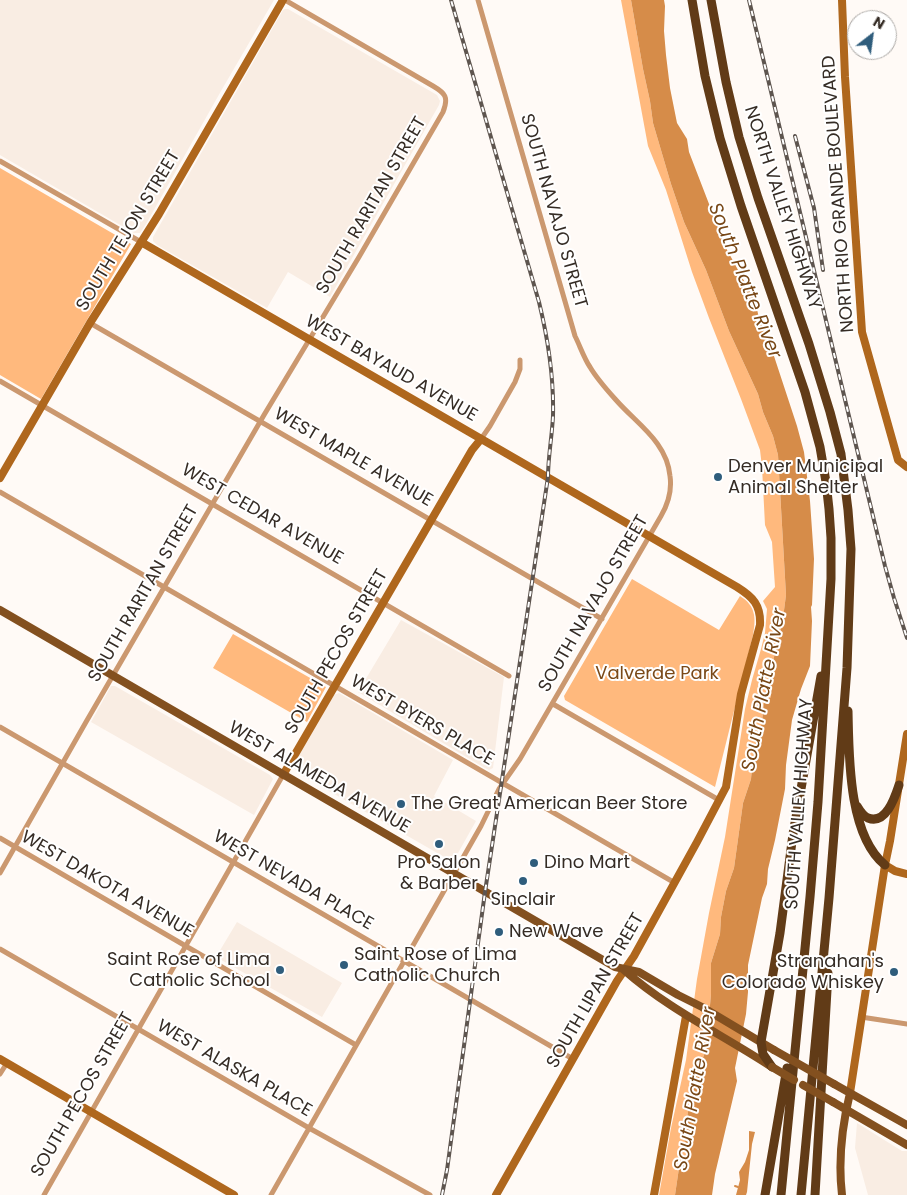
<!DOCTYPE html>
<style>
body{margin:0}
#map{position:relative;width:907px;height:1195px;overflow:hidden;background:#fffaf6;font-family:Poppins,sans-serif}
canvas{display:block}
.north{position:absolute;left:847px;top:10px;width:50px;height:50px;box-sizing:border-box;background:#fff;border:1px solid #aeaba8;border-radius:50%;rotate:30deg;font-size:14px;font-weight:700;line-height:20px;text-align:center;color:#352c25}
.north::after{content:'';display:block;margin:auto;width:18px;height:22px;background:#2f5d7c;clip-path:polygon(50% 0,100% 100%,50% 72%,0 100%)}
</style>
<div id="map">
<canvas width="907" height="1195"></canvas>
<div class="north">N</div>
</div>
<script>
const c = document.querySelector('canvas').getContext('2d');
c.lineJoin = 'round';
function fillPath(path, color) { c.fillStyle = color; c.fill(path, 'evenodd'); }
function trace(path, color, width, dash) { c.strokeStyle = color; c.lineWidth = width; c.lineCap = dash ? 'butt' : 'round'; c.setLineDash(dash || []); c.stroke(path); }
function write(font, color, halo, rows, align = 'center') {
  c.font = font + ' Poppins,sans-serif'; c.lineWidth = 4; c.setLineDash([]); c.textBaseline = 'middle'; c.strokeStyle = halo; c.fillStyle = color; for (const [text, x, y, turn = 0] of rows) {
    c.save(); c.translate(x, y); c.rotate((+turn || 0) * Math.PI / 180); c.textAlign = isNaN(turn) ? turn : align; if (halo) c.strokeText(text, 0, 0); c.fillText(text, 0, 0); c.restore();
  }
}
const built = new Path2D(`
 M 0,0 L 274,0 L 221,91 L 146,224 L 140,233 L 134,233 L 0,155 Z
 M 285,9 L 288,9 L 437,95 L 440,101 L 439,105 L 330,297 L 288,272 L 267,308 L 157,245 L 153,241 L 153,237 L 283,10 Z
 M 401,620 L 504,677 L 493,768 L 489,770 L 483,767 L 358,692 Z
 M 111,686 L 115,686 L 270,775 L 273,779 L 254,815 L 91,722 Z
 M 339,693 L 453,760 L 434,796 L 476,821 L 453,862 L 301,775 L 294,768 L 293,762 L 334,695 Z
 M 237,922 L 342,983 L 322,1017 L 216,957 Z
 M 857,1123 L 902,1151 L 907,1151 L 907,1195 L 868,1195 L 855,1148 Z`);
const green = new Path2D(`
 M 621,0 L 631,0 L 643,69 L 650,101 L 653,123 L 671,184 L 684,222 L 706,270 L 729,331 L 758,394 L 763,412 L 773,436 L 778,455 L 786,595 L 783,618 L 778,641 L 767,685 L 771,697 L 764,702 L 762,722 L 753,758 L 751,779 L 743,803 L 734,868 L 726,891 L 721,917 L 720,934 L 711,963 L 711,994 L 706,1050 L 697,1073 L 693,1089 L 687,1117 L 684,1140 L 688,1146 L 685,1162 L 679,1168 L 675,1195 L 659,1195 L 671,1128 L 686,1060 L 697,979 L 709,913 L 725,837 L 745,709 L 752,680 L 761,649 L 765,633 L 767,609 L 763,601 L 775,587 L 772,542 L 765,525 L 762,467 L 760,450 L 741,399 L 709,318 L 692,272 L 666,190 L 648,146 Z
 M 0,168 L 131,244 L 41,399 L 0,375 Z
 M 632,579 L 719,630 L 740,596 C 756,606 756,618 753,635 L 715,787 L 565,700 L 564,696 Z
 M 233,634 L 326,687 L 307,722 L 213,668 Z`);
const water = new Path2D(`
 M 631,0 L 664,0 L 665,6 L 664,31 L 666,55 L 670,88 L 677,123 L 687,139 L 689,152 L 726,248 L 755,301 L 759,318 L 772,350 L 797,426 L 804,452 L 810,501 L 814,559 L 812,605 L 811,607 L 812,621 L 810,666 L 801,689 L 792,720 L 786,765 L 785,789 L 775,840 L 768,869 L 767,884 L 762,898 L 748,965 L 748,992 L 746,1014 L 735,1068 L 737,1081 L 715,1174 L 712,1195 L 675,1195 L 679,1168 L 685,1162 L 688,1146 L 684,1140 L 687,1117 L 693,1089 L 697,1073 L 706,1050 L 711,994 L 711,963 L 720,934 L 721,917 L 726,891 L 734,868 L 743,803 L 751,779 L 753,758 L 762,722 L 764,702 L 771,697 L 767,685 L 778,641 L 783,618 L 786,595 L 778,455 L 773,436 L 763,412 L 758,394 L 729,331 L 706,270 L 684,222 L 671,184 L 653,123 L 650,101 L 643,69 Z
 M 749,1131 L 755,1132 L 752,1144 L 747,1192 L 746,1195 L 736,1195 L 740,1180 L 739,1172 L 745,1162 L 749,1150 Z`);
const stream = new Path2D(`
 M 735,1186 L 738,1187`);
const street = new Path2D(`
 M 0,161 L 141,242
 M 90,323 L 602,619
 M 0,381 L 509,676
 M 481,439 L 490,426 L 515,382 L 520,369 L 520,360
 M 0,492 L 675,883
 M 553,704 L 719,800
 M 0,727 L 573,1059
 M 0,838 L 356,1045
 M 0,873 L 86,722 L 264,415 L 359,257 L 443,112 C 449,97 445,93 433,86 L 285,0
 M 0,949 L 309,1128 L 430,1195
 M 861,1017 L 907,1024
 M 0,1074 L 7,1063
 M 44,1195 L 283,775
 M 271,1195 L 481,826 L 499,789 L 520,759 L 661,516 C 668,504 672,490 670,476 C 667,442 637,424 616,400 C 607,390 597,379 590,367 C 584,358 580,346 575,336 L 478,0`);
const secondary = new Path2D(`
 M 842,0 L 845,77 L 862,332 L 898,460 L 907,467
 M 141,242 L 737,587 C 753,597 761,605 760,625 L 741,694 L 726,787 L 697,842 L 634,956 L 617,981 L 496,1195
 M 0,478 L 90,323 L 159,214 L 283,0
 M 283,775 L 472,450 L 481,439
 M 885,865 L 895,871 L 907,874
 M 0,1059 L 234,1195
 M 850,1093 L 885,865 L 890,841 L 907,734
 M 654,1195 L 686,1016`);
const primary = new Path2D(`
 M 0,610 L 615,967 L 639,972 L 678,995 L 702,1007 L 774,1050
 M 624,970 C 668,1009 721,1034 770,1066
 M 834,1084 L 907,1125
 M 833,1102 L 907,1145
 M 842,1195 C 838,1161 842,1126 850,1093`);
const highway = new Path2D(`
 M 692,0 L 705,76 L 720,138 L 741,206 L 805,392 L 820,447 L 826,482 L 829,509 L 831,538 L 831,579 L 818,802 L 810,897 L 781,1195
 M 711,0 L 726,82 L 739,137 L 758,198 L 809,344 L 830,412 L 841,454 L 848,510 L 851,549 L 847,668 L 829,898 L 801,1195
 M 848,711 C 849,755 848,835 885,865
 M 857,806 C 860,811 863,816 868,818 C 886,825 895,797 899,785
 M 772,1067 L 763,1054 L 761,1042 L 780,933 L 793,834 L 821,676
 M 765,1195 L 787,1068
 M 815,1195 L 828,973`);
const rail = new Path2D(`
 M 749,0 L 885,566 L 894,598 L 907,638
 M 795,136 L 814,208 L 823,270
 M 442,1195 L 447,1170 L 485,892 L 548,477 C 548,457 552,437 553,416 C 554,377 548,339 539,302 L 451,0`);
const primaryBridge = new Path2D(`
 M 774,1050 L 834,1084
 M 772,1067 L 794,1080
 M 803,1085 L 833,1102`);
const markers = [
 [718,477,5,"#2f5d7c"],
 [401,804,5,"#2f5d7c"],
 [439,844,5,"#2f5d7c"],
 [534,863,5,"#2f5d7c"],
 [523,881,5,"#2f5d7c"],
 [499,932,5,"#2f5d7c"],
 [344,965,5,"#2f5d7c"],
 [280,970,5,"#2f5d7c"],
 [894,972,5,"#2f5d7c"]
];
const streetNames = [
 ["NORTH RIO GRANDE BOULEVARD",839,194,-94],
 ["SOUTH RARITAN STREET",372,206,-60],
 ["NORTH VALLEY HIGHWAY",782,208,72],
 ["SOUTH NAVAJO STREET",553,211,74],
 ["SOUTH TEJON STREET",129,231,-59],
 ["WEST BAYAUD AVENUE",391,369,30],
 ["WEST MAPLE AVENUE",353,458,30],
 ["WEST CEDAR AVENUE",262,515,30],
 ["SOUTH RARITAN STREET",144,594,-60],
 ["SOUTH NAVAJO STREET",594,604,-60],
 ["SOUTH PECOS STREET",337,652,-60],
 ["WEST BYERS PLACE",422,721,30],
 ["WEST ALAMEDA AVENUE",319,778,30],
 ["SOUTH VALLEY HIGHWAY",800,804,-86],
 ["WEST NEVADA PLACE",293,881,30],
 ["WEST DAKOTA AVENUE",107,885,30],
 ["SOUTH LIPAN STREET",596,991,-60],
 ["WEST ALASKA PLACE",234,1069,30],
 ["SOUTH PECOS STREET",83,1095,-60]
];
const poiNames = [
 ["Denver Municipal",728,467],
 ["Animal Shelter",728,488],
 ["The Great American Beer Store",411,804],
 ["Pro Salon",439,863,"center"],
 ["& Barber",439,884,"center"],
 ["Dino Mart",544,863],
 ["Sinclair",523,900,"center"],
 ["New Wave",509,932],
 ["Saint Rose of Lima",354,955],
 ["Catholic Church",354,976],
 ["Saint Rose of Lima",270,960,"right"],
 ["Catholic School",270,981,"right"],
 ["Stranahan's",884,962,"right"],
 ["Colorado Whiskey",884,983,"right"]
];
const parkNames = [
 ["Valverde Park",657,674]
];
const waterNames = [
 ["South Platte River",744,281,68],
 ["South Platte River",765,690,-79],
 ["South Platte River",696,1089,-80]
];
fillPath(built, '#f9ede3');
fillPath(green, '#ffb97d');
fillPath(water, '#d68c49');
trace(stream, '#d68c49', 2);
trace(street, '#cb986f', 5);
trace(secondary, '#af671d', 8);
trace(primary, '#83501f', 8);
trace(highway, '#613b17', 9);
trace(rail, '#5e554f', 4);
trace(rail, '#fff', 2, [5.5]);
trace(primaryBridge, '#83501f', 8);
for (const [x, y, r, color] of markers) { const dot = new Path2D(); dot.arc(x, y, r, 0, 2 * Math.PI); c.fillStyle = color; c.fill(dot); trace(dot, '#fff', 2); }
write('18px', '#352c25', '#fff', streetNames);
write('18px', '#352c25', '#fff', poiNames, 'left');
write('18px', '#7a4918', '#fff', parkNames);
write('italic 19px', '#784716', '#fff', waterNames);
</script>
